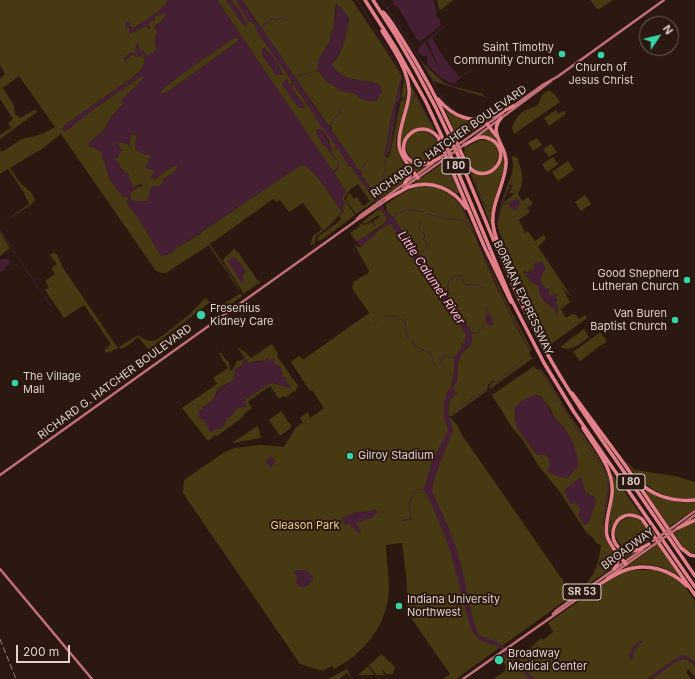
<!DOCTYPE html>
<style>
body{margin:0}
#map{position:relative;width:695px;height:679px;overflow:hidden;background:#2a1811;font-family:Inter,sans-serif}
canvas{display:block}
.north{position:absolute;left:639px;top:16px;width:40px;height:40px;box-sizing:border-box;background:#2a1811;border:1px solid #72625c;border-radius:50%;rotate:55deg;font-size:11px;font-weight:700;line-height:16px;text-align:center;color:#ded1cc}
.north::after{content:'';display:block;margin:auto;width:14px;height:18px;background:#37d4a6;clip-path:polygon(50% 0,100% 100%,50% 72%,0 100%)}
.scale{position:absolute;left:16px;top:645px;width:54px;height:18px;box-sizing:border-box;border:2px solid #ded1cc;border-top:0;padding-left:5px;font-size:12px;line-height:14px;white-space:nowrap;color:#ded1cc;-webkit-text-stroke:3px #2a1811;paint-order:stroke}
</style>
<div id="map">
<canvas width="695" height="679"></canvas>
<div class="north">N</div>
<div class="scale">200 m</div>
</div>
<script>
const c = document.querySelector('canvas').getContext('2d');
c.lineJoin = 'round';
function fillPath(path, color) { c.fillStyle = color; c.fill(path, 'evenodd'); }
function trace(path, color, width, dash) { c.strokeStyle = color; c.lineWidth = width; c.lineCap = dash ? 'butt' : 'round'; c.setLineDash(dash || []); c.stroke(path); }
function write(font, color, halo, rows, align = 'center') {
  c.font = font + ' Inter,sans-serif'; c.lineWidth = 4; c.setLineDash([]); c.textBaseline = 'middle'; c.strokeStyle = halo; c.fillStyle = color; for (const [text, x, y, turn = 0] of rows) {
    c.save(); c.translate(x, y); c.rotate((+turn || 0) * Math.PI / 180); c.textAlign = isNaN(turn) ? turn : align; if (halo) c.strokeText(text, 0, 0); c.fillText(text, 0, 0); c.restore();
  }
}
const green = new Path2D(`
 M 0,0 L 167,0 L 168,1 L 158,12 L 134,28 L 130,26 L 130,22 L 128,22 L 125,24 L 125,27 L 129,28 L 130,31 L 129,31 L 129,34 L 146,26 L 150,29 L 148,25 L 151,21 L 154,21 L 155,16 L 165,13 L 165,15 L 164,19 L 154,27 L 158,33 L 155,36 L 156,50 C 153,54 151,55 146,55 L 143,50 L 137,52 L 140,50 L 137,43 L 136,44 L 137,47 L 135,49 L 136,53 L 139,54 L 137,55 L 132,52 L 124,58 L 126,63 L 126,60 L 133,54 L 136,57 L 144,54 L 145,56 L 144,60 L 144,64 L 140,71 L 133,77 L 65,125 L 63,128 L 64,131 L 67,130 L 91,111 L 137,79 L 142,76 L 144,76 C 143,81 126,95 121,101 L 123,104 L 111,117 L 105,129 L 88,144 L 90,147 L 94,147 L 101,152 L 110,180 L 121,194 L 124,197 L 129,196 L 127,204 L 139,219 L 161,256 C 167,255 174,253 176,247 L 180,246 L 200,234 L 201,235 L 200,233 L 301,165 L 309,167 L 323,184 L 342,212 L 329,226 L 316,236 L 315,243 L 310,246 L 313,236 L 322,229 L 303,203 L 289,212 L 280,200 L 276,202 L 273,199 L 216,240 L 214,242 L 213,241 L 210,244 L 239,288 L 242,296 L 218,314 L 209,303 L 149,349 L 147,348 L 148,349 L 138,337 L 127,346 L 120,349 L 119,347 L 138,335 C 145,339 149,344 158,339 L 189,315 L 205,298 L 214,305 L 220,306 L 241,293 L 209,245 L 166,273 L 161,273 L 156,271 L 61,134 L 43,148 L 10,168 L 21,184 L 31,192 L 35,200 L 32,204 L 1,224 L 29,204 L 23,191 L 8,169 L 0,174 L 0,150 L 2,152 L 22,139 L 42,134 L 55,127 L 19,76 L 3,88 L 14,106 L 15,114 L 20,118 L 34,110 L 36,110 L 37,112 L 0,139 L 0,135 L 11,128 L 8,123 L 13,119 L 0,99 L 0,79 L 5,74 L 0,65 Z
 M 217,0 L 226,0 L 245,27 L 247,24 L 231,0 L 236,0 L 250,22 L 253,22 L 259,34 L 279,62 L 276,61 L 265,48 L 262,51 L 262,55 L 276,75 L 280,74 L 281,75 L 283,74 L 278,64 L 280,63 L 293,83 L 288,85 L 287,83 L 288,81 L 285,80 L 285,81 L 282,84 L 295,102 L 301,108 L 305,107 C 302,99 294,96 292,86 L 294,84 L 308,105 L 310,109 L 311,109 L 337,147 L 336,148 L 338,148 L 348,164 L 348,165 L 352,167 L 375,201 L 356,214 L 346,200 L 346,198 L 350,193 L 354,199 L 357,197 L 363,206 L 365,206 L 365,205 L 370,201 L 358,184 L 350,190 L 344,198 L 355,215 L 323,239 L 318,241 L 317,240 L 319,236 L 341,220 L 339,216 L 344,212 L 342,208 L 345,203 L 342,199 L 345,190 L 334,173 L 337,169 L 333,172 ZM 319,129 C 327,133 331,143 331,152 L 323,144 L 316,132 Z
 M 242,0 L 352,0 L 381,43 L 402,76 L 390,123 L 385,157 L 388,158 L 390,154 L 401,100 L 405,99 L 404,97 L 401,97 L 404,82 L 403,73 C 410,91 405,106 400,124 C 398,130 396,136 396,142 C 396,154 409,169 407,177 C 404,184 386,194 381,198 L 378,197 L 377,198 L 377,192 L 374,193 L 362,176 L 361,170 L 358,169 L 332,131 L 331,126 L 328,125 L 310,99 L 311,98 L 310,99 ZM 336,4 L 349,18 C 348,27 343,51 337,58 C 335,61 333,61 332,65 C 339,79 359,81 374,82 L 373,100 L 369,101 L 361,99 L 354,93 L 340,91 L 332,84 L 327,82 L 318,70 L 318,61 L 329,42 L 333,29 Z
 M 437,0 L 453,0 L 441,10 L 439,8 Z
 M 590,0 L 613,0 L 598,10 Z
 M 235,37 L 238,39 L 237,42 L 169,91 L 164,93 L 159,93 L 159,92 L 186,71 Z
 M 421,61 L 443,82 L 452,86 L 483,94 L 484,96 L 488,98 L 433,81 Z
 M 411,85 L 435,130 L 435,131 C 402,113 389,164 424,167 L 417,172 L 415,171 L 404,157 L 400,143 L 401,134 L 411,98 Z
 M 549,90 L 556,96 L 560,102 L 514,134 L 512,127 C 520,110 522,112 538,105 L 542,95 Z
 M 397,102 L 390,147 L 389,154 L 387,155 L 392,124 Z
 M 445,110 C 466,121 468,123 492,119 L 459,140 Z
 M 556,110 L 558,114 L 564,111 L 566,114 L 549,126 L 544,118 Z
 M 488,130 L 490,131 L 501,147 L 504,155 L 504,167 L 492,208 L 491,226 L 470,172 C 475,173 480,176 487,175 C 501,172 507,153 498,143 C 494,138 486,137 481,135 Z
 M 418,131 C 432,129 438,140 443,152 L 426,163 C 405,163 398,140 418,131 Z
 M 131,134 L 136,135 L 137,139 L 135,149 L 145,155 L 150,153 L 150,159 L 146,167 L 154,170 L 154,173 L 151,178 C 161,176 168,167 178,165 L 176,170 L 163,180 C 161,190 151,192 148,201 L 138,201 L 135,202 L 131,200 L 131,192 L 139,187 L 143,186 L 140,184 L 133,188 C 131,182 130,176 125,172 C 123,170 121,169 119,167 L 120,165 L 115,159 L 118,157 L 120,151 L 124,151 L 121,150 L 118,144 L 119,142 L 128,144 L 130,142 Z
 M 537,138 L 542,145 L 533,151 L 528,143 Z
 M 480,140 C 516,137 492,190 471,166 C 467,162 466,156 464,152 L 465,150 L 464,148 Z
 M 551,144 L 557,152 L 549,157 L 543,149 Z
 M 514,156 L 516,158 L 517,156 C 521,171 526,179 518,194 L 522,201 L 528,197 L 533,204 L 527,208 L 530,212 L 519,220 L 525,233 L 528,231 L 535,241 L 544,235 L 546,239 L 538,247 L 572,297 L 562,287 L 570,302 L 561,309 L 566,318 L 572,314 L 576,315 L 579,319 L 585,315 L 587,318 L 550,345 L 523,289 L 498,229 L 498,221 L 503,203 L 514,194 L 509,193 L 513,185 L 511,185 L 512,180 L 497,214 L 512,173 L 513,166 L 512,157 ZM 535,269 L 545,292 L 549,291 L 548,293 L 549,295 L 557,296 L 555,298 L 557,299 L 555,302 L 558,307 L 557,316 L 554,308 L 548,305 L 552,306 L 554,304 L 553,298 L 548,303 L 544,301 L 539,286 L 530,281 L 525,273 Z
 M 553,157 L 558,164 L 547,172 L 542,164 Z
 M 446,161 L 445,163 L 448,163 L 459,192 L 457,194 C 444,184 431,182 415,184 L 414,183 Z
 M 568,161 L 574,170 L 558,181 L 552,172 Z
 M 423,186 L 439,188 L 453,196 L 461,204 L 477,236 L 471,227 L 497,288 L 520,334 L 530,351 L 502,296 L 481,246 L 503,295 L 531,349 L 529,354 L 533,358 L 490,389 L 489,386 L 494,381 L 493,380 L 488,385 L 487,391 L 452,416 L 449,416 L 458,426 L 460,432 L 573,595 L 456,679 L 443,679 L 450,674 L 407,612 L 407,584 L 402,543 L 386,545 C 386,559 389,574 389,588 C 388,624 365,653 334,669 L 332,666 L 322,671 L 300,664 L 183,493 L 184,480 L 223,453 L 234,448 L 261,445 L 284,447 L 296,427 L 303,423 L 300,418 L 308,412 L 310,418 L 324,408 L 312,390 L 310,391 L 291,362 L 299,356 L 303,359 L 304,359 L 369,313 L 352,288 L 354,281 L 367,274 L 369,271 L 355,246 L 356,245 L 357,247 L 360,247 L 378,231 L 390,223 L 393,225 L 419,267 L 466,334 L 465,344 L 464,345 L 461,343 L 462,347 L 454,358 L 454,372 L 451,387 L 448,391 L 444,403 L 448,413 L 450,400 L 456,394 L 453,389 L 455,383 L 457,382 L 458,362 L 462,353 L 470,346 L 471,343 L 472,335 L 471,331 L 448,299 L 445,294 L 446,293 L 444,293 L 440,289 L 393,218 L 396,216 L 392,217 L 386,210 L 387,207 L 385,205 C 397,197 408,188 423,186 Z
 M 585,195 L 591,204 L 581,211 L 575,202 Z
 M 380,208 L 387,218 L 386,222 L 362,239 L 356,241 L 350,233 L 360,226 L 359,224 L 360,223 L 364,225 L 372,222 L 377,228 L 373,221 L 380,217 L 379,215 L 365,224 L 362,222 Z
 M 0,232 L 10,248 L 0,256 Z
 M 234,248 L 237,253 L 238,252 L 258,281 L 259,280 L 261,282 L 243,294 L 241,289 L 223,261 C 225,255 232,253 234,248 ZM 236,259 L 246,271 L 242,276 L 244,280 L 242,282 Z
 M 53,253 L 57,254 L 63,268 L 118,348 L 107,353 L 104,350 L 111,344 L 84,305 L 64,318 L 45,290 L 49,287 L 45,281 L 55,274 L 51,268 L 57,264 L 50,255 L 48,256 Z
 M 584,329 L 589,337 C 581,343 571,353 560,347 Z
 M 599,333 L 601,333 L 607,341 L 580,361 L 573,352 Z
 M 211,341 L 219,353 L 221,353 L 226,360 L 229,362 L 230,370 L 232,371 L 237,361 L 243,360 L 244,362 L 239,368 L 235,369 L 234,380 L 219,388 L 212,401 L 202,408 L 213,430 L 225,422 L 226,418 C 232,415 232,411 236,409 C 239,407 244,407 247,407 L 245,403 L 246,399 L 267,385 L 273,383 L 291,388 L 282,376 L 281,368 C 270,359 263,360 249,363 L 236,346 L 246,353 L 251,358 L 272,344 L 278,354 L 277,357 L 283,364 L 292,378 L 298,385 L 295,392 L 294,391 L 286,397 L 283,396 L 279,399 L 270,386 L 248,402 L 252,408 L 244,414 L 243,417 L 217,436 L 215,435 L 208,441 L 182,408 L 217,384 L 213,378 L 228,368 Z
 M 534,366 L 536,369 L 541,369 C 551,382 559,398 568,413 C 578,428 607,465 609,480 C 611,498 603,514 604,532 C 605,543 616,551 616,563 L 611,569 L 574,594 C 594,578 598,569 601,545 L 596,543 L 594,539 L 586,532 L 560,492 L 537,464 L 534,458 L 522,439 L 511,426 L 492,395 ZM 534,395 L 540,396 L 550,408 L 554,417 L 564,428 L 572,441 L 575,470 L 567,478 L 550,467 C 551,457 546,453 537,455 L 518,429 L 515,421 L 515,407 ZM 581,477 L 585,492 L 592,496 L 596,501 L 589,521 L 578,515 L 581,509 L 580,507 L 565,490 Z
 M 281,411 L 292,427 L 280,436 L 269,420 Z
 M 257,426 L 259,429 L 261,438 L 232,443 Z
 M 625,461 L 635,470 L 674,476 L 695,482 L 695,498 C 664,502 642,485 625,461 Z
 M 610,471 L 641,515 C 613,504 599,540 621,551 C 626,554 631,552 636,552 L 625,559 C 622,557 620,553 617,550 C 598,524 621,501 610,471 Z
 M 646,490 C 661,500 677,504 695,502 L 695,509 L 669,527 L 646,492 Z
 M 634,517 L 642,522 L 653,538 L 638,548 L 632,550 L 631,549 C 621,547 616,542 615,532 C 617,522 623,517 634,517 Z
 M 695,522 L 695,554 L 685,550 L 674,533 L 688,523 Z
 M 658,544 L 680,576 C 675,574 671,571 666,569 C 652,563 636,563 623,569 Z
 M 634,570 L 655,570 L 672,576 L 685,587 L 695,601 L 695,662 L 688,657 L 675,659 L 647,679 L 535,679 L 523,668 L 518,656 L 516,657 L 510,654 L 507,651 L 514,647 L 518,653 L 527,651 L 541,638 L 543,640 L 553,632 L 548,623 L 613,577 L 619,574 Z
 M 505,653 L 506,657 L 512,657 L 513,660 L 515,661 L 529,679 L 493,679 L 505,671 L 506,666 L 500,658 L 502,656 L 503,657 L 502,655 Z
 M 382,654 L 389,662 L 390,662 L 395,667 L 393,674 L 386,674 L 383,670 L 382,671 L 385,675 L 376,675 L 369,665 Z
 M 682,659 L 688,660 L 695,666 L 695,677 L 688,669 L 686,672 L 691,679 L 652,679 L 675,662 Z
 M 368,666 L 374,675 L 358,675 L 367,667 Z
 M 347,669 L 352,679 L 347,673 L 339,679 L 328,679 Z`);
const water = new Path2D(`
 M 167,0 L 217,0 L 333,171 L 337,167 L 338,169 L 335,171 L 334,173 L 346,192 L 342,199 L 345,203 L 342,208 L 344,212 L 339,216 L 338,215 L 342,212 C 335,201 313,166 301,165 L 180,246 L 176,247 C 174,253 167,255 161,256 L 139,219 L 127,204 L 129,197 L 124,197 L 121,194 L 110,180 L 101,152 L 94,147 L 90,147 L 88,144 L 105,129 L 111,117 L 123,104 L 121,101 C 126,95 143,81 144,76 L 142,76 L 137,79 L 91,111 L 68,130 L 64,131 L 62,128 L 65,125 L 133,77 L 140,71 L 144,64 L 144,60 L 145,56 L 144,55 L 136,57 L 133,55 L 126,59 L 127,63 L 126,64 L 124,58 L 132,52 L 137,55 L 139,54 L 136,53 L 135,49 L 137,47 L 135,44 L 138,43 L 140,50 L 139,51 L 143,50 L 146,55 C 151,55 153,54 156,50 L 155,36 L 158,33 L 154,27 L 164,19 L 165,15 L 165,13 L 155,16 L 154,21 L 151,21 L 148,25 L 151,29 L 148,29 L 145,26 L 129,34 L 129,31 L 130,30 L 129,28 L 125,27 L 125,24 L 128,22 L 130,22 L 130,26 L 134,28 L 158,12 L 168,1 ZM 235,37 L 238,39 L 237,42 L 169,91 L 164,93 L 159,93 L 159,92 L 186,71 ZM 131,134 L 136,135 L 137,139 L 135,140 L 135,149 L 145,155 L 150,154 L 150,158 L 148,159 L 148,164 L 145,168 L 154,170 L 154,173 L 151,178 L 155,180 C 162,174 169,166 178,166 L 176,170 L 163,180 L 161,186 L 154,186 L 150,189 L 148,201 L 138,201 L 135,202 L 134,200 L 131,200 L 131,192 L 143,184 L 133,188 L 131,180 L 129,177 L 129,174 L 121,170 L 119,167 L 120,165 L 115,159 L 120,154 L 120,151 L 124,151 L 121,150 L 118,143 L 119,142 L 128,144 L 129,148 Z
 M 226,0 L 231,0 L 241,12 L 247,24 L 247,27 L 243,25 Z
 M 236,0 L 242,0 C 248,8 256,24 262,28 L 310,99 L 314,98 L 310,100 L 328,125 L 329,127 L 331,126 L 330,128 L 343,147 L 345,146 L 344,148 L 358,169 L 361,170 L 364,167 L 361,170 L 362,176 L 375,193 L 377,191 L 382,183 L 385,168 L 384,160 L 386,160 L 384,179 L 376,194 L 385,209 L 392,217 L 396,216 L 394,218 L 418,255 L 420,255 L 419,256 C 422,260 425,265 428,269 C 433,275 438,285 444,293 L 447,293 L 445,294 L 471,331 L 471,334 L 473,332 L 477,334 L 472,334 L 472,342 L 468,348 L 462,353 L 458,362 L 457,382 L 455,383 L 453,389 L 457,393 L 450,400 L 448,412 L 453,430 L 434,479 L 432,491 L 450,531 L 460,560 L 473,619 L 477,631 L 481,636 L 498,642 L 503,646 L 510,654 L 516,657 L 517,656 L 523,668 L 535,679 L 529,679 L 513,660 L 513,659 L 506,657 L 499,647 L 481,641 L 471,630 L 450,550 L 432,505 L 424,490 L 421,490 L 424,489 L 431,464 L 448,430 L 444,418 L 444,403 L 448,391 L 451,387 L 454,372 L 454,358 L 462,347 L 461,343 L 464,345 L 465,344 L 465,341 L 463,340 L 466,337 L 466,334 L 430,284 L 428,278 L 424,276 L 391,224 C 379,226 369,240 361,247 L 356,241 C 364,237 385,228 387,218 L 352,167 L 348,166 L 348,164 L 338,149 L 335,148 L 336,146 L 322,128 L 311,109 L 310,110 L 308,105 L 294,85 L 292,86 C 294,96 302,99 305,107 L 301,108 L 300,106 L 297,106 L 282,84 L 285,81 L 285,79 L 288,80 L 287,83 L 288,85 L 293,83 L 280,63 L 278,64 L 283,74 L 282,75 L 280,74 L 276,75 L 262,55 L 262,48 L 264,48 L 276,61 L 278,62 L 259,34 L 253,22 L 248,21 Z
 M 393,0 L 433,0 L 436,8 L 436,16 L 440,20 L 440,26 L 421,41 L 417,40 L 398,7 L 393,4 Z
 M 337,4 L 342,8 L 349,18 L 348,28 L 342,48 L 332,65 C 337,76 351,79 362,81 C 367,82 374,81 378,84 C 381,86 382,89 382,92 L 376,102 L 361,99 L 354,93 L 340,91 L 332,84 L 327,82 L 318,70 L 318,61 L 329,42 L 333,29 Z
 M 445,25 L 446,26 L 433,37 L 433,39 L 443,57 L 460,78 L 455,83 C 444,83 434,72 427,64 L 427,56 L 422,56 L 418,52 L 418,49 L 425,41 L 439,69 L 440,70 L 427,40 Z
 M 402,76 L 400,98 L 399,101 L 397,103 L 388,149 L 388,155 L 386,157 L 384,156 L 385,152 L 391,117 Z
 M 319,129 L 325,134 C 326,138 330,145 332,149 L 331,152 L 323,145 L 316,133 L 317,130 Z
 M 516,198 L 517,198 L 520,201 L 517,210 L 514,210 L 508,204 L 511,201 L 515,200 Z
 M 233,257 L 236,259 L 246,271 L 242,276 L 244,280 L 243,282 L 241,282 L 228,262 L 228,260 Z
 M 6,258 L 11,261 L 10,264 L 5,268 L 5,270 L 0,272 L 0,260 Z
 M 536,262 L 542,262 L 546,268 C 542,277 537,279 546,288 L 550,289 L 548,293 L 549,295 L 558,294 L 555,298 L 558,300 L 555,302 L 558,307 L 557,317 L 554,308 L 551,307 C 545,302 538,296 539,286 L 530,281 L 525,273 L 523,273 L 525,270 L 527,273 L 535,269 L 533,266 Z
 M 488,312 L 491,316 L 494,324 L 490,326 L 488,325 L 485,318 Z
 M 241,354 L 249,363 L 265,361 L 267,357 L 269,362 L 271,359 L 275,359 L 274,363 L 282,368 L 281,372 L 282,376 L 287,378 L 286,381 L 292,388 L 273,383 L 267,385 L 246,399 L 245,403 L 247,407 C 238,406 236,410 231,417 L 226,418 L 225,425 L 218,430 L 215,429 L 213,430 L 213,432 L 210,432 L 204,420 L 198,418 L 199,410 L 210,403 L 217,393 L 216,391 L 234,380 L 235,369 L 237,367 L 239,368 L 244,362 Z
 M 534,395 C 545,397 548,409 554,417 C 557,421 562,425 565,429 C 573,439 578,454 578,467 L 567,478 L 560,477 L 548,472 L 547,471 L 550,466 L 549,458 L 545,455 L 537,455 L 516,426 L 515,407 L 521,401 Z
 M 272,457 L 276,460 L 271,468 L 265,461 L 267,459 Z
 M 581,477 L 585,492 L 595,498 L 596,501 L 589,521 L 587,525 L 584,524 L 578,515 L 581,509 L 575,503 L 571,504 L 564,492 L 567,488 Z
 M 375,509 L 378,512 L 371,519 L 367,519 L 361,522 L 356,523 L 357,525 L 361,531 L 360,533 L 358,533 L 350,525 L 345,525 L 342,520 L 342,518 L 356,512 L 365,512 Z
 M 296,570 L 306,570 L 313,577 L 313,580 C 309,585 305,589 298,586 L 296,582 L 297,577 L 294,573 Z
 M 640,641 L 643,641 L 635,649 L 632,660 L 630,660 L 629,654 L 632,651 L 631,648 L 634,645 Z
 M 681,655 L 688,657 L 695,662 L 695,666 L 688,660 L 682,659 C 671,663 658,679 647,679 Z`);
const stream = new Path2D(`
 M 357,0 L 397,65 L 402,79
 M 382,0 L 408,40 L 433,81 L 459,89
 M 388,8 L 392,5
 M 262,28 L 263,26 L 265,25 L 265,23 L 268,23 L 272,18 L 275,20 L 283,18 L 288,21
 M 257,34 L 259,33
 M 486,59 L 493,54
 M 296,77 L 318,70
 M 460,77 L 473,69
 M 433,82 L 444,102 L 454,110
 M 399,98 L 405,98
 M 413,99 L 415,94 L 432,125
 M 449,117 L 450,115
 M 331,125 L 334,118 L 340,114 L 340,109 L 342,105
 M 426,133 L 434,137 L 440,147
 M 331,149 L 335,150 L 337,149
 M 329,151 L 339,162 L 337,169
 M 387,155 L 390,149 L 399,102
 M 362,168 L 365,165 L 365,162
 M 449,171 L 455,188 L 453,190
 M 478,177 L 476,181 L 476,185 L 486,208 L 490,212
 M 512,181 C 507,196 495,212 498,228 L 515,274 L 543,333
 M 450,194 L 463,209 L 468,224
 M 503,204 L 508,204
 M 427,214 L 444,218 L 461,220 L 472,229 L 503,299 L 530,351
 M 394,216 L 406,209 L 423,212
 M 0,230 L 15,253
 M 356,246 L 357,245
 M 355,247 L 353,249 L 355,252
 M 420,255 L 427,246 L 427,243 L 423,239 L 425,237 L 424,233 L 419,229 L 420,223
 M 19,259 L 20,260
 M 22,263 L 39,289
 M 41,291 L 52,307
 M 447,292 L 448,290 L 448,282 L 456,275 L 461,276 L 463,282 L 466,285 L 476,285 L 485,288
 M 486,307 L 488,312
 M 385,316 L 396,316 L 398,318 L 405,322 L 407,337 L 414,342 L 415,346 L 430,353 L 435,365
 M 375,324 L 377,322
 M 477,333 L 487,321
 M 440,364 L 445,354 L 450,358 L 455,358
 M 539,368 L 576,428 L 605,471 L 608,481 L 608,492 L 602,525
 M 491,386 L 523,360
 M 449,415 L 470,400 L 486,390
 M 404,520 L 411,519 L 409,502 L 416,490 L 422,490
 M 402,521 L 404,520
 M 601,537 L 601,531`);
const primary = new Path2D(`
 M 512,107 L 544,84 L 557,77 L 664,0
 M 473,139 L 551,81
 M 462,142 L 503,113
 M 403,188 L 443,160
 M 357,219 L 361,215 L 433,163
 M 0,475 L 357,220 L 362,217 L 388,199
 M 673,527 L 695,511
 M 675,530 L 695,515
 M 0,569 L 92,679
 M 607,578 L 655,544
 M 553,614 L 557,610 L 643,549
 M 463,679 L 593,588`);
const motorway = new Path2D(`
 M 365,0 L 397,50 L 426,102 L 455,165 L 511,299 L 544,363 L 574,412 L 695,587
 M 373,0 C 403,45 430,93 452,142 C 479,201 500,262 529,319 C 554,371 587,419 620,466 C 645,503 670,539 695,576
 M 383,12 C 391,20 396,30 402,39 C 421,69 438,100 453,133 C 457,142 463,161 470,168 C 487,185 512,159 495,142 C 491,139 486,137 481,137 C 475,138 470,142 464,145
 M 382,31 C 392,47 408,70 409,89 C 410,98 407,105 405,113 C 395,149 396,149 418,178
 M 438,99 C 452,116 473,125 494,116 C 501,113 507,109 513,106
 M 501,118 C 487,134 508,146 506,164 C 505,184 491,203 493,224 C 495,242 505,258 510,274
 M 487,124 L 497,137
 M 441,157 C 436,160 431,163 426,164 C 421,166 416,164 411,161 C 390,146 418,114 438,137 L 484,246 L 511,302
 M 405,183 L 410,175 L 408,167
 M 387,199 C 395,195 402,190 409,187 C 431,179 454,189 466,208
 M 572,393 L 625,465 L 681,548 L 690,555 L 695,556
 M 583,428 C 595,447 614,469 612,493 C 611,507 604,522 607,536 C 611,549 625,556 614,569
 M 636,479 C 651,496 673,502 695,500
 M 678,528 L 695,520
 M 649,544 C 643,547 638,551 631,551 C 601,552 611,501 642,519 L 695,595
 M 618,554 L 626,564
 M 593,588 C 603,583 612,575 623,571 C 646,562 670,569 687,586`);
const rail = new Path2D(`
 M 0,639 L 16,679`);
const primaryBridge = new Path2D(`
 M 441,157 L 462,142
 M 443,160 L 464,145
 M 653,541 L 673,527
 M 655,544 L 675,530`);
const markers = [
 [562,54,4,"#37d4a6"],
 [601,55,4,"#37d4a6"],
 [687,280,4,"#37d4a6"],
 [201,315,5,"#37d4a6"],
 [675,320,4,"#37d4a6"],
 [15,383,4,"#37d4a6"],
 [350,456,4,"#37d4a6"],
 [399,606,4,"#37d4a6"],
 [499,660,5,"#37d4a6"]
];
const shields = [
 [456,166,28],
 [631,482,28],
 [582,592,38]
];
const shieldNames = [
 ["I 80",456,166],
 ["I 80",631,482],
 ["SR 53",582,592]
];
const poiNames = [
 ["Saint Timothy",554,48,"right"],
 ["Community Church",554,61,"right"],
 ["Church of",601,68,"center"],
 ["Jesus Christ",601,81,"center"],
 ["Good Shepherd",679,274,"right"],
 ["Lutheran Church",679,287,"right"],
 ["Fresenius",210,309],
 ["Kidney Care",210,322],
 ["Van Buren",667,314,"right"],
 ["Baptist Church",667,327,"right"],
 ["The Village",23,377],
 ["Mall",23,390],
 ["Gilroy Stadium",358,456],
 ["Indiana University",407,600],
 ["Northwest",407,613],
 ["Broadway",508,654],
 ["Medical Center",508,667]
];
const streetNames = [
 ["RICHARD G. HATCHER BOULEVARD",449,142,-35],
 ["BORMAN EXPRESSWAY",523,298,65],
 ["RICHARD G. HATCHER BOULEVARD",115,382,-36],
 ["BROADWAY",628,549,-36]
];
const parkNames = [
 ["Gleason Park",305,526]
];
const waterNames = [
 ["Little Calumet River",431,278,56]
];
fillPath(green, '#473a13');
fillPath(water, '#451f34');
trace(stream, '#451f34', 1);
trace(primary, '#c26f78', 2.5);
trace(motorway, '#e37f8a', 3.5);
trace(rail, '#94857f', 1, [6, 3]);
trace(primaryBridge, '#c26f78', 2.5);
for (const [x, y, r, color] of markers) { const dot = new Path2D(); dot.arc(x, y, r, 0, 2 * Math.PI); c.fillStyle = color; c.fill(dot); trace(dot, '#2a1811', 1.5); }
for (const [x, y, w] of shields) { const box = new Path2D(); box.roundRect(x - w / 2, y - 8, w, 16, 3); c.fillStyle = '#2a1811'; c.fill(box); trace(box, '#ded1cc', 1); }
write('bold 10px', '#ded1cc', null, shieldNames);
write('11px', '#ded1cc', '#2a1811', poiNames, 'left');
write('11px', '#ded1cc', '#2a1811', streetNames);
write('11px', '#ead18a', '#2a1811', parkNames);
write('italic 12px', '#fdb6d9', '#2a1811', waterNames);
</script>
